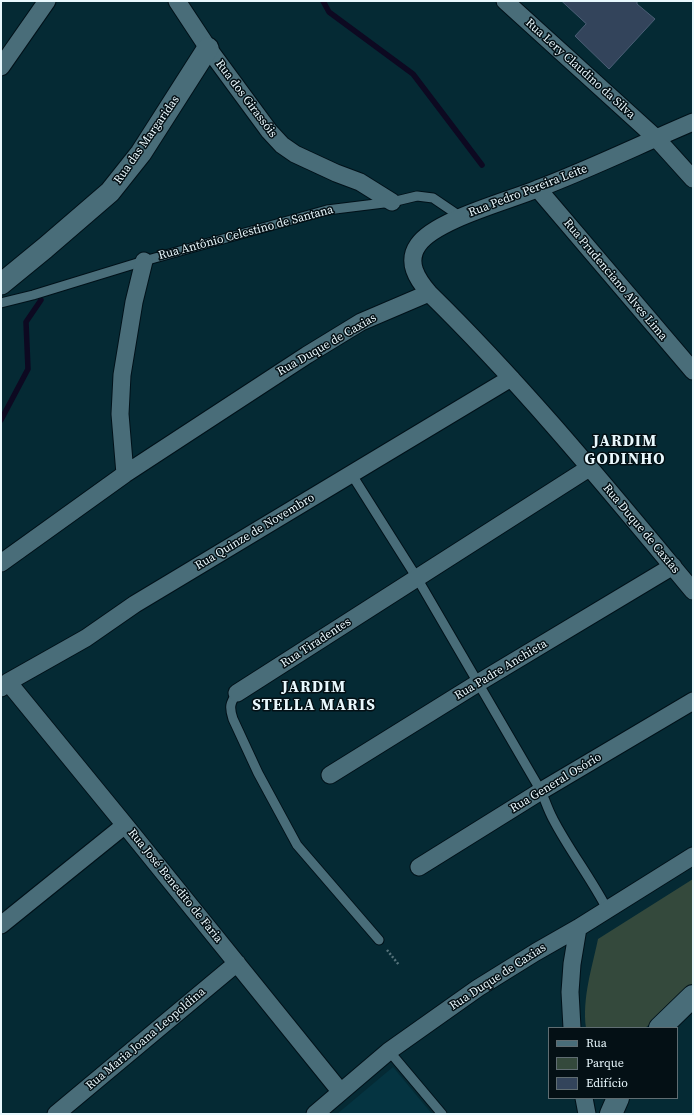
<!DOCTYPE html>
<meta charset="utf-8">
<style>
body{margin:0}
#map{position:relative;width:694px;height:1115px;overflow:hidden;background:#052a34;font-family:"Source Serif 4",serif}
canvas{display:block}
.frame{position:absolute;inset:0;border:2px solid #e9f8fd;pointer-events:none}
.legend{position:absolute;left:548px;top:1027px;width:130px;height:72px;box-sizing:border-box;background:#041015;border:1px solid #606d72;margin:0;padding:5px 7px;list-style:none;font-size:12px;color:#e9f8fd}
.legend li{display:flex;align-items:center;gap:8px;height:20px}
.legend b{width:20px;border:1px solid #606d72}
</style>
<div id="map">
<canvas width="694" height="1115"></canvas>
<div class="frame"></div>
<ul class="legend">
<li><b style="height:5px;background:#496d79"></b>Rua</li>
<li><b style="height:11px;background:#34493c"></b>Parque</li>
<li><b style="height:11px;background:#33445b"></b>Edifício</li>
</ul>
</div>
<script>
const c = document.querySelector('canvas').getContext('2d');
c.lineJoin = 'round';
function fillPath(path, color) { c.fillStyle = color; c.fill(path, 'evenodd'); }
function trace(path, color, width, dash) { c.strokeStyle = color; c.lineWidth = width; c.lineCap = dash ? 'butt' : 'round'; c.setLineDash(dash || []); c.stroke(path); }
function write(font, color, halo, rows, align = 'center') {
  c.font = font + ' "Source Serif 4",serif'; c.lineWidth = 3; c.setLineDash([]); c.textBaseline = 'middle'; c.strokeStyle = halo; c.fillStyle = color; for (const [text, x, y, turn = 0] of rows) {
    c.save(); c.translate(x, y); c.rotate((+turn || 0) * Math.PI / 180); c.textAlign = isNaN(turn) ? turn : align; if (halo) c.strokeText(text, 0, 0); c.fillText(text, 0, 0); c.restore();
  }
}
const built = new Path2D(`
 M 393,1067 L 432,1114 L 337,1114 Z`);
const green = new Path2D(`
 M 693,879 L 693,987 L 678,1001 L 645,1028 L 586,1028 C 582,998 592,968 598,939 Z`);
const stream = new Path2D(`
 M 323,1 L 329,12 L 413,74 L 482,165
 M 1,420 L 28,369 L 26,322 L 41,300`);
const building = new Path2D(`
 M 562,1 L 637,1 L 637,4 L 655,19 L 609,69 L 575,36 L 586,24 Z`);
const path = new Path2D(`
 M 387,950 L 399,965`);
const service = new Path2D(`
 M 1,303 L 33,295 L 144,261 L 327,210 L 392,202 L 417,196 L 433,198 L 461,217
 M 352,475 L 417,578 L 541,791 C 545,800 548,810 553,819 C 569,850 591,878 607,909
 M 237,693 C 230,703 229,707 233,719 L 258,773 L 297,845 L 379,940
 M 389,1051 L 442,1114`);
const minor = new Path2D(`
 M 177,1 L 208,48 L 269,131 L 282,145 L 295,154 L 336,173 L 360,182 L 392,202
 M 505,1 L 656,138 L 693,179
 M 1,67 L 47,1
 M 538,189 L 693,371
 M 429,293 C 417,279 406,262 418,245 C 435,220 508,201 537,189 C 590,169 641,144 693,122
 M 125,474 L 120,414 L 122,375 L 134,302 L 144,261
 M 1,563 L 125,474 L 307,355 L 361,322 L 429,293 C 524,386 608,489 693,591
 M 8,682 L 125,825 L 340,1091
 M 1,688 L 8,682 L 86,638 L 135,604 L 170,583 L 511,378
 M 237,693 L 589,468
 M 330,775 L 478,683 L 673,566
 M 419,867 L 541,791 L 693,701
 M 1,925 L 125,825
 M 572,1028 L 570,992 L 572,964 L 578,928
 M 584,1098 L 587,1114
 M 56,1114 L 237,963
 M 315,1114 L 389,1051 L 478,988 L 536,952 L 578,928 L 693,856`);
const tertiary = new Path2D(`
 M 1,284 L 45,248 L 110,192 L 141,153 L 208,48`);
const secondary = new Path2D(`
 M 660,1028 L 693,996
 M 611,1114 L 618,1098`);
const streetNames = [
 ["Rua Lery Claudino da Silva",580,69,42],
 ["Rua dos Girassóis",246,99,53],
 ["Rua das Margaridas",147,140,-55],
 ["Rua Pedro Pereira Leite",528,191,-21],
 ["Rua Antônio Celestino de Santana",246,233,-15],
 ["Rua Prudenciano Alves Lima",615,280,50],
 ["Rua Duque de Caxias",327,345,-30],
 ["Rua Duque de Caxias",641,529,50],
 ["Rua Quinze de Novembro",255,532,-31],
 ["Rua Tiradentes",316,643,-33],
 ["Rua Padre Anchieta",501,670,-31],
 ["Rua General Osório",556,783,-31],
 ["Rua José Benedito de Faria",175,886,51],
 ["Rua Duque de Caxias",498,977,-33],
 ["Rua Maria Joana Leopoldina",146,1039,-40]
];
const districtNames = [
 ["JARDIM",625,442],
 ["GODINHO",625,460],
 ["JARDIM",314,688],
 ["STELLA MARIS",314,706]
];
fillPath(built, '#053441');
fillPath(green, '#34493c');
trace(stream, '#0d0921', 5.5);
fillPath(building, '#33445b');
trace(building, '#4b5e75', 1);
trace(service, '#001119', 11);
trace(minor, '#001119', 19);
trace(tertiary, '#001119', 23);
trace(secondary, '#001119', 24);
trace(path, '#56737b', 2.5, [2, 2]);
trace(service, '#496d79', 9);
trace(minor, '#496d79', 17);
trace(tertiary, '#496d79', 21);
trace(secondary, '#496d79', 22);
write('12px', '#e9f8fd', '#041015', streetNames);
c.letterSpacing = '1px';
write('bold 16px', '#e9f8fd', '#041015', districtNames);
c.letterSpacing = '0px';
</script>
